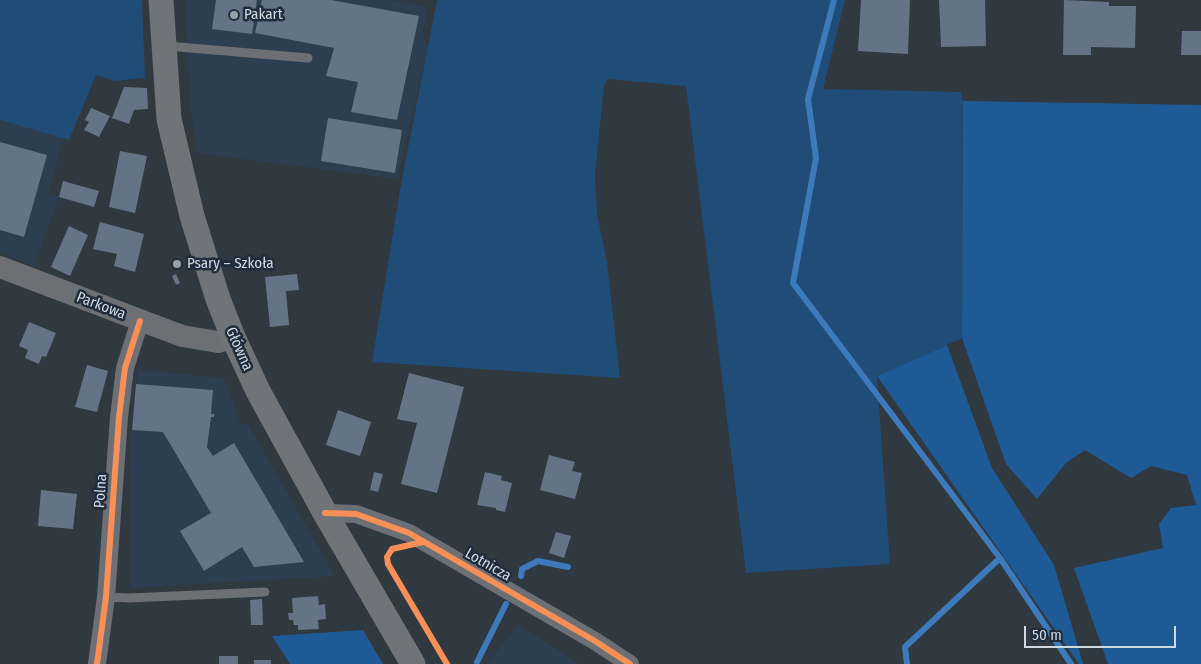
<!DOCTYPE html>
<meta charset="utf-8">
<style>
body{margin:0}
#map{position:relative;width:1201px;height:664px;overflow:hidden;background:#303840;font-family:"Fira Sans Condensed",sans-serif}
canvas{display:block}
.scale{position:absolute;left:1024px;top:626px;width:152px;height:22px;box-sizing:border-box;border:2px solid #d0d9e2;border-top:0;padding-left:6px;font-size:15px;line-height:18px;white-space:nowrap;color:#d0d9e2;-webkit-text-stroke:4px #202d3c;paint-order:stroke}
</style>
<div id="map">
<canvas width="1201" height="664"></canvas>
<div class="scale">50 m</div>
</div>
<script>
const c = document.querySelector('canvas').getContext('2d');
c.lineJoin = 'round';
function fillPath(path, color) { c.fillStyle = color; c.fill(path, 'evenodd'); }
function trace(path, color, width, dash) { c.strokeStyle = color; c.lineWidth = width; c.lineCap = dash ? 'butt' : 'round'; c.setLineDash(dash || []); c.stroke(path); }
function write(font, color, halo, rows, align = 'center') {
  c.font = font + ' "Fira Sans Condensed",sans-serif'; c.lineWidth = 5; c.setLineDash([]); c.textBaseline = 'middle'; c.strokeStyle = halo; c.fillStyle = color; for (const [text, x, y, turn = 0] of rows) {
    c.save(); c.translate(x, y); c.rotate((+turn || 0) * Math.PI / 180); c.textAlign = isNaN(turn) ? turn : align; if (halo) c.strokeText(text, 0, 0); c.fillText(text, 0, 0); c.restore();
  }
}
const built = new Path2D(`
 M 185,0 L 390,0 L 428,7 L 423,34 L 428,49 L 397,179 L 197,153 L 190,106 Z
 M 0,120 L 64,138 L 48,193 L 59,197 L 34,267 L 0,252 Z
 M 139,370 L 224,378 L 241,424 L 248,424 L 335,576 L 130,588 L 129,432 L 132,430 Z
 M 518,625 L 580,664 L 487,664 Z`);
const green = new Path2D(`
 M 0,0 L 142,0 L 145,78 L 115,81 L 96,75 L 69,140 L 0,120 Z
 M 437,0 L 845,0 L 823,89 L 961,92 L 963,101 L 962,338 L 877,376 L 890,564 L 746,573 L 686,86 L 607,79 L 604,86 L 595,175 L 597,214 L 607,262 L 620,378 L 372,362 L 401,184 Z`);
const forest = new Path2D(`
 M 963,101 L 1201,105 L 1201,664 L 1108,664 L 1074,568 L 1163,548 L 1159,524 L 1171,508 L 1196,505 L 1187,475 L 1151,466 L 1131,478 L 1085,450 L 1066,463 L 1037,499 L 1006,464 L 962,338 Z
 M 947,345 L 992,468 L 1054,565 L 1083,664 L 1079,664 L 877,376 Z
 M 363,630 L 383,664 L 290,664 L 272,636 Z`);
const stream = new Path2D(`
 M 834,0 L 808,99 L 816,158 L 793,283 L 1000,558 L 1071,664
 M 521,576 L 522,569 L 538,561 L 568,567
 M 477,662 L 506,604
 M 907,664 L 905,647 L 1000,558`);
const building = new Path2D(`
 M 216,0 L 257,0 L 252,34 L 212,29 Z
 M 262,0 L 331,0 L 419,16 L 397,120 L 351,112 L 358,82 L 326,76 L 334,48 L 255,33 Z
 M 861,0 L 910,0 L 908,54 L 858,51 Z
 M 939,0 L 985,0 L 986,46 L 941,47 Z
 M 1064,0 L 1109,2 L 1109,6 L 1136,6 L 1135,48 L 1091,47 L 1091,55 L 1063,55 Z
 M 1182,31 L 1201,31 L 1201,55 L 1181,55 Z
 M 124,87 L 147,88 L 148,109 L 134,110 L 129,124 L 112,118 Z
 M 91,108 L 110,116 L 99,137 L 84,130 L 89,122 L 85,120 Z
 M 328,118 L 402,130 L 395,173 L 321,161 Z
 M 0,142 L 47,155 L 24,237 L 0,230 Z
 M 120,151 L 147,156 L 135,213 L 109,207 Z
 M 63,181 L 99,191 L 94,207 L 59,197 Z
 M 100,222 L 144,234 L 135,272 L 114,266 L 117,254 L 93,249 Z
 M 69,226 L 88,235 L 70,276 L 51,267 Z
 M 176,274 L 180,283 L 176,285 L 172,276 Z
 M 297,274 L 299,290 L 286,291 L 289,325 L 270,327 L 265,277 Z
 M 29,322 L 56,333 L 46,357 L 42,356 L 39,364 L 25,358 L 28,350 L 19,346 Z
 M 87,365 L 108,371 L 97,412 L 75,407 Z
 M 409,373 L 464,387 L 437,493 L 401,484 L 417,423 L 397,419 Z
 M 136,384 L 213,390 L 211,414 L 214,414 L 214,417 L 211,417 L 207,447 L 213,456 L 234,443 L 304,562 L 254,567 L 242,547 L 204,571 L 180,531 L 211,513 L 163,432 L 132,430 Z
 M 338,410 L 371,422 L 360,456 L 326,445 Z
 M 549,455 L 575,462 L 572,471 L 582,473 L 575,499 L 540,490 Z
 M 374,472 L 383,474 L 378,492 L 370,490 Z
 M 485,472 L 502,476 L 501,480 L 512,483 L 505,512 L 496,510 L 496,508 L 477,505 Z
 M 41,490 L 77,494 L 73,529 L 38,526 Z
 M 556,532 L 571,536 L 564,558 L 549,553 Z
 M 318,596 L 319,605 L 325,604 L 326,619 L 318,620 L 319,629 L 298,630 L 298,625 L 294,625 L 293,620 L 289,620 L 288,613 L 293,613 L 292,598 Z
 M 262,599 L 263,625 L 251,625 L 250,600 Z
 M 219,656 L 238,656 L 238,664 L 219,664 Z
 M 254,660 L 271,660 L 271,664 L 254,664 Z`);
const service = new Path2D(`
 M 167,46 L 308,58
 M 106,597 L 129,598 L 265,592`);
const minor = new Path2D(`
 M 325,513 L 356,514 L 409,533 L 595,641 L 630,664
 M 97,664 L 106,597 L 119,417 L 125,368 L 140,321`);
const tertiary = new Path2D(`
 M 0,267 L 182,336 L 218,342 L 233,337`);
const secondary = new Path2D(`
 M 161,0 L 169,119 L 192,216 L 218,299 L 233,337 L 258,391 L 325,513 L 413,664`);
const cycleway = new Path2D(`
 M 325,513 L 356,514 L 409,533 L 595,641 L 630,664
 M 423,542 L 392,549 L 387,557 L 388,564 L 447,664
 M 97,664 L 106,597 L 119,417 L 125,368 L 140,321`);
const markers = [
 [234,15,5,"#98a1a9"],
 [177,264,5,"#98a1a9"]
];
const poiNames = [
 ["Pakart",244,15],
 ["Psary – Szkoła",187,264]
];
const streetNames = [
 ["Parkowa",101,306,21],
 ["Główna",239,349,66],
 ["Polna",101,491,-86],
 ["Lotnicza",488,565,30]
];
fillPath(built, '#2d3e51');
fillPath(green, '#204c78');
fillPath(forest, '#1e5b96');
trace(stream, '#3d7abb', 6);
fillPath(building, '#647486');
trace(service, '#6c7075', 9);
trace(minor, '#6c7075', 18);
trace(tertiary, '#6c7075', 22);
trace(secondary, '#6f7478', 25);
trace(cycleway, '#f78f57', 6);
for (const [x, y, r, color] of markers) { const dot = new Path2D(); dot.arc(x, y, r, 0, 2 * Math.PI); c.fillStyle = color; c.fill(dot); trace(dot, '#202d3c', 2); }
write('15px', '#d0d9e2', '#202d3c', poiNames, 'left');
write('15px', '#d0d9e2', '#202d3c', streetNames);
</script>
